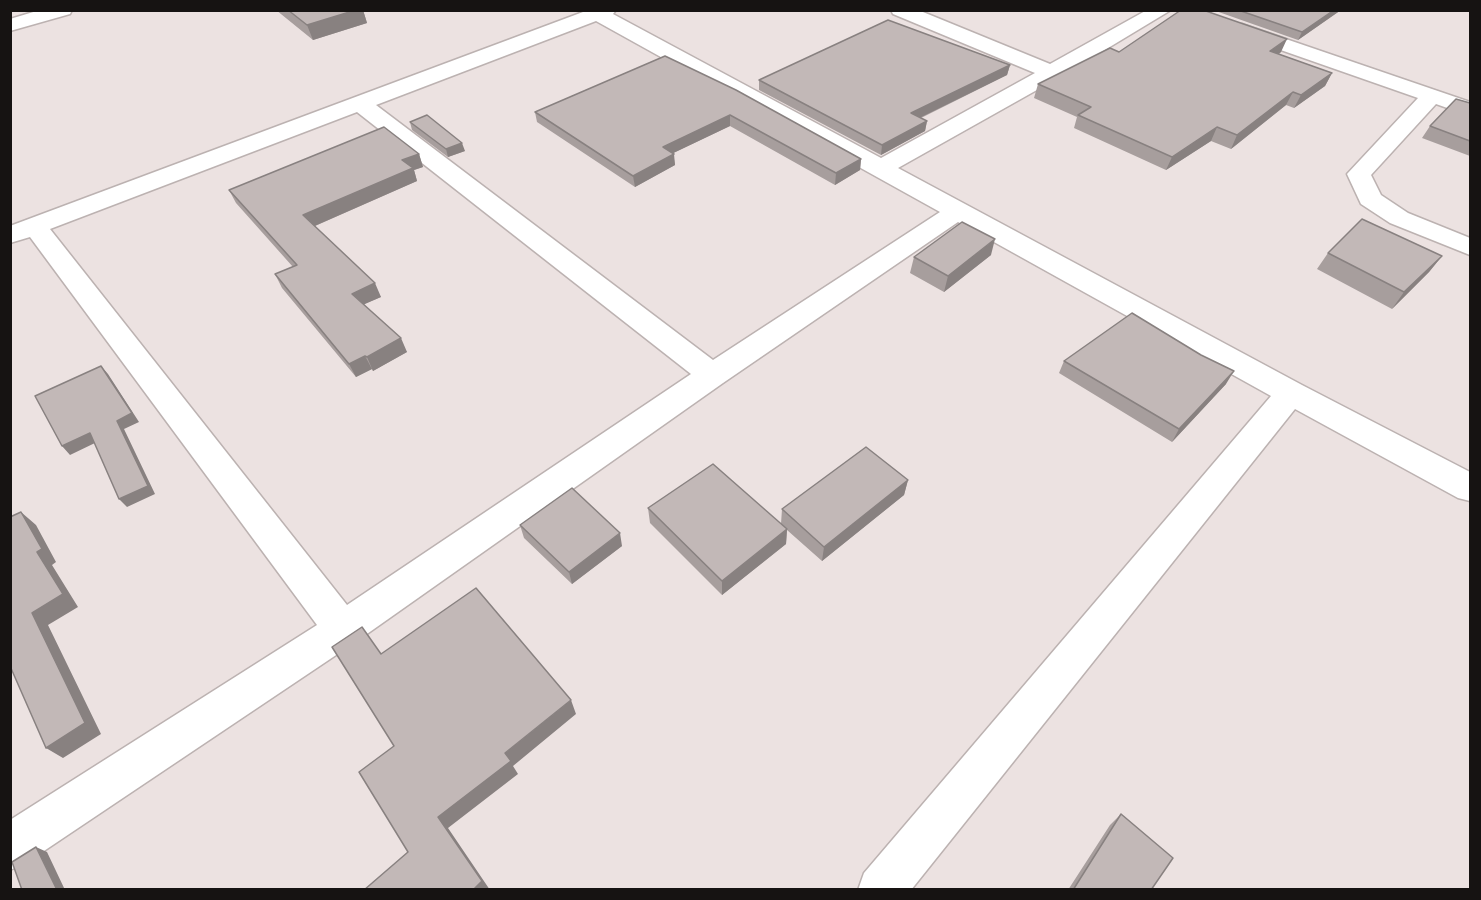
<!DOCTYPE html>
<style>
body{margin:0}
#map{position:relative;width:1481px;height:900px;overflow:hidden;background:#ece2e1;font-family:Karla,sans-serif}
canvas{display:block}
.frame{position:absolute;inset:0;border:12px solid #161312;pointer-events:none}
</style>
<div id="map">
<canvas width="1481" height="900"></canvas>
<div class="frame"></div>
</div>
<script>
const c = document.querySelector('canvas').getContext('2d');
c.lineJoin = 'round';
function trace(path, color, width, dash) { c.strokeStyle = color; c.lineWidth = width; c.lineCap = dash ? 'butt' : 'round'; c.setLineDash(dash || []); c.stroke(path); }
function fillPath(path, color) { c.fillStyle = color; c.fill(path, 'evenodd'); }
const minor = new Path2D(`
 M 40,10 L 72,10 L 70,14 L 10,31 L 10,19 Z
 M 582,10 L 616,10 L 613,14 L 881,158 L 1035,73 L 893,14 L 891,10 L 918,10 L 1050,64 L 1147,10 L 1171,10 L 1060,77 L 898,168 L 1302,385 L 1470,472 L 1470,501 L 1458,498 L 1295,409 L 911,890 L 858,890 L 864,873 L 1271,396 L 958,222 L 723,383 L 357,641 L 26,863 L 10,870 L 10,820 L 317,625 L 30,237 L 10,243 L 10,226 L 583,12 ZM 596,21 L 940,212 L 713,360 L 376,105 ZM 357,112 L 691,374 L 347,605 L 50,229 Z
 M 1242,24 L 1470,102 L 1470,116 L 1436,104 L 1371,175 L 1381,195 L 1408,213 L 1470,238 L 1470,255 L 1390,223 L 1361,204 L 1347,174 L 1418,98 L 1235,34 L 1232,30 L 1235,26 Z`);
const wall = new Path2D(`
 M 276,10 L 363,10 L 367,23 L 313,40 Z
 M 1213,10 L 1341,10 L 1298,40 Z
 M 1119,52 L 1281,52 L 1279,54 L 1332,73 L 1325,86 L 1294,108 L 1286,105 L 1231,149 L 1211,141 L 1166,170 L 1074,128 L 1077,117 L 1034,98 L 1038,84 Z
 M 665,56 L 861,159 L 860,170 L 835,185 L 730,126 L 673,153 L 675,165 L 635,187 L 537,122 L 535,112 Z
 M 1010,65 L 1007,75 L 921,118 L 927,121 L 925,131 L 881,155 L 759,90 L 759,80 Z
 M 1470,103 L 1470,156 L 1422,138 L 1430,126 Z
 M 410,122 L 465,151 L 448,157 L 412,130 Z
 M 419,154 L 423,167 L 414,170 L 417,181 L 315,226 L 381,297 L 364,304 L 407,352 L 373,371 L 372,369 L 356,377 L 282,288 L 275,274 L 293,267 L 236,203 L 229,190 Z
 M 1328,253 L 1442,256 L 1429,272 L 1392,309 L 1317,269 Z
 M 991,255 L 944,292 L 910,273 L 914,257 Z
 M 1064,361 L 1226,384 L 1172,442 L 1059,373 Z
 M 908,480 L 904,495 L 822,561 L 787,530 L 786,544 L 722,595 L 650,523 L 648,508 L 781,524 L 782,509 Z
 M 520,525 L 622,546 L 572,584 L 524,538 Z
 M 1121,814 L 1151,890 L 1068,890 L 1110,825 Z`);
const shadedWall = new Path2D(`
 M 356,10 L 363,10 L 367,23 L 313,40 L 307,25 Z
 M 1334,10 L 1341,10 L 1298,40 L 1302,32 Z
 M 1287,39 L 1281,52 L 1264,64 L 1270,51 Z
 M 1010,65 L 1007,75 L 909,123 L 911,113 Z
 M 1332,73 L 1325,86 L 1294,108 L 1301,95 Z
 M 1293,92 L 1286,105 L 1231,149 L 1237,135 Z
 M 730,115 L 730,126 L 663,158 L 663,147 Z
 M 927,121 L 925,131 L 881,155 L 882,145 Z
 M 1217,127 L 1211,141 L 1166,170 L 1172,157 Z
 M 462,143 L 465,151 L 448,157 L 446,149 Z
 M 419,154 L 423,167 L 414,170 L 417,181 L 310,228 L 303,215 L 402,160 Z
 M 674,154 L 675,165 L 635,187 L 633,176 Z
 M 861,159 L 860,170 L 835,185 L 836,173 Z
 M 995,239 L 991,255 L 944,292 L 948,276 Z
 M 1442,256 L 1429,272 L 1392,309 L 1404,292 Z
 M 375,283 L 381,297 L 358,307 L 352,294 Z
 M 401,338 L 407,352 L 373,371 L 367,357 Z
 M 365,356 L 372,369 L 356,377 L 349,364 Z
 M 101,366 L 108,374 L 139,422 L 124,429 L 155,494 L 127,507 L 119,499 Z
 M 1234,371 L 1226,384 L 1172,442 L 1179,429 Z
 M 90,433 L 97,442 L 70,455 L 62,446 Z
 M 908,480 L 904,495 L 822,561 L 824,547 Z
 M 21,512 L 36,525 L 56,562 L 52,565 L 78,607 L 48,625 L 101,734 L 63,758 L 46,748 L 32,613 L 37,552 Z
 M 787,529 L 786,544 L 722,595 L 722,581 Z
 M 620,533 L 622,546 L 572,584 L 569,572 Z
 M 571,700 L 576,714 L 513,766 L 518,774 L 448,828 L 490,890 L 473,890 L 438,817 L 505,753 Z
 M 36,847 L 47,852 L 65,890 L 57,890 Z`);
const building = new Path2D(`
 M 288,10 L 356,10 L 307,25 Z
 M 1181,10 L 1203,10 L 1287,39 L 1270,51 L 1332,73 L 1301,95 L 1293,92 L 1237,135 L 1217,127 L 1172,157 L 1078,115 L 1091,107 L 1038,84 L 1110,48 L 1119,52 Z
 M 1238,10 L 1334,10 L 1302,32 Z
 M 888,20 L 1010,65 L 911,113 L 927,121 L 882,145 L 759,80 Z
 M 665,56 L 736,90 L 861,159 L 836,173 L 730,115 L 663,147 L 674,154 L 633,176 L 535,112 Z
 M 1456,99 L 1470,103 L 1470,141 L 1430,126 Z
 M 427,115 L 462,143 L 446,149 L 410,122 Z
 M 384,127 L 419,154 L 402,160 L 413,168 L 303,215 L 375,283 L 352,294 L 401,338 L 367,357 L 365,356 L 349,364 L 275,274 L 297,265 L 229,190 Z
 M 1362,219 L 1442,256 L 1404,292 L 1328,253 Z
 M 962,222 L 995,239 L 948,276 L 914,257 Z
 M 1132,313 L 1201,355 L 1234,371 L 1179,429 L 1064,361 Z
 M 101,366 L 132,413 L 117,421 L 148,486 L 119,499 L 90,433 L 62,446 L 35,396 Z
 M 866,447 L 908,480 L 824,547 L 782,509 Z
 M 713,464 L 787,529 L 722,581 L 648,508 Z
 M 572,488 L 620,533 L 569,572 L 520,525 Z
 M 21,512 L 42,549 L 37,552 L 63,594 L 32,613 L 85,723 L 46,748 L 10,666 L 10,517 Z
 M 476,588 L 571,700 L 505,753 L 511,761 L 438,817 L 482,881 L 473,890 L 364,890 L 408,852 L 359,772 L 394,746 L 332,647 L 362,627 L 381,654 Z
 M 1121,814 L 1173,858 L 1151,890 L 1073,890 Z
 M 36,847 L 57,890 L 22,890 L 12,862 Z`);
trace(minor, '#bcb2b1', 3);
fillPath(minor, '#fff');
fillPath(wall, '#a79e9d');
fillPath(shadedWall, '#888180');
fillPath(building, '#c2b8b7');
trace(building, '#888180', 1.5);
</script>
